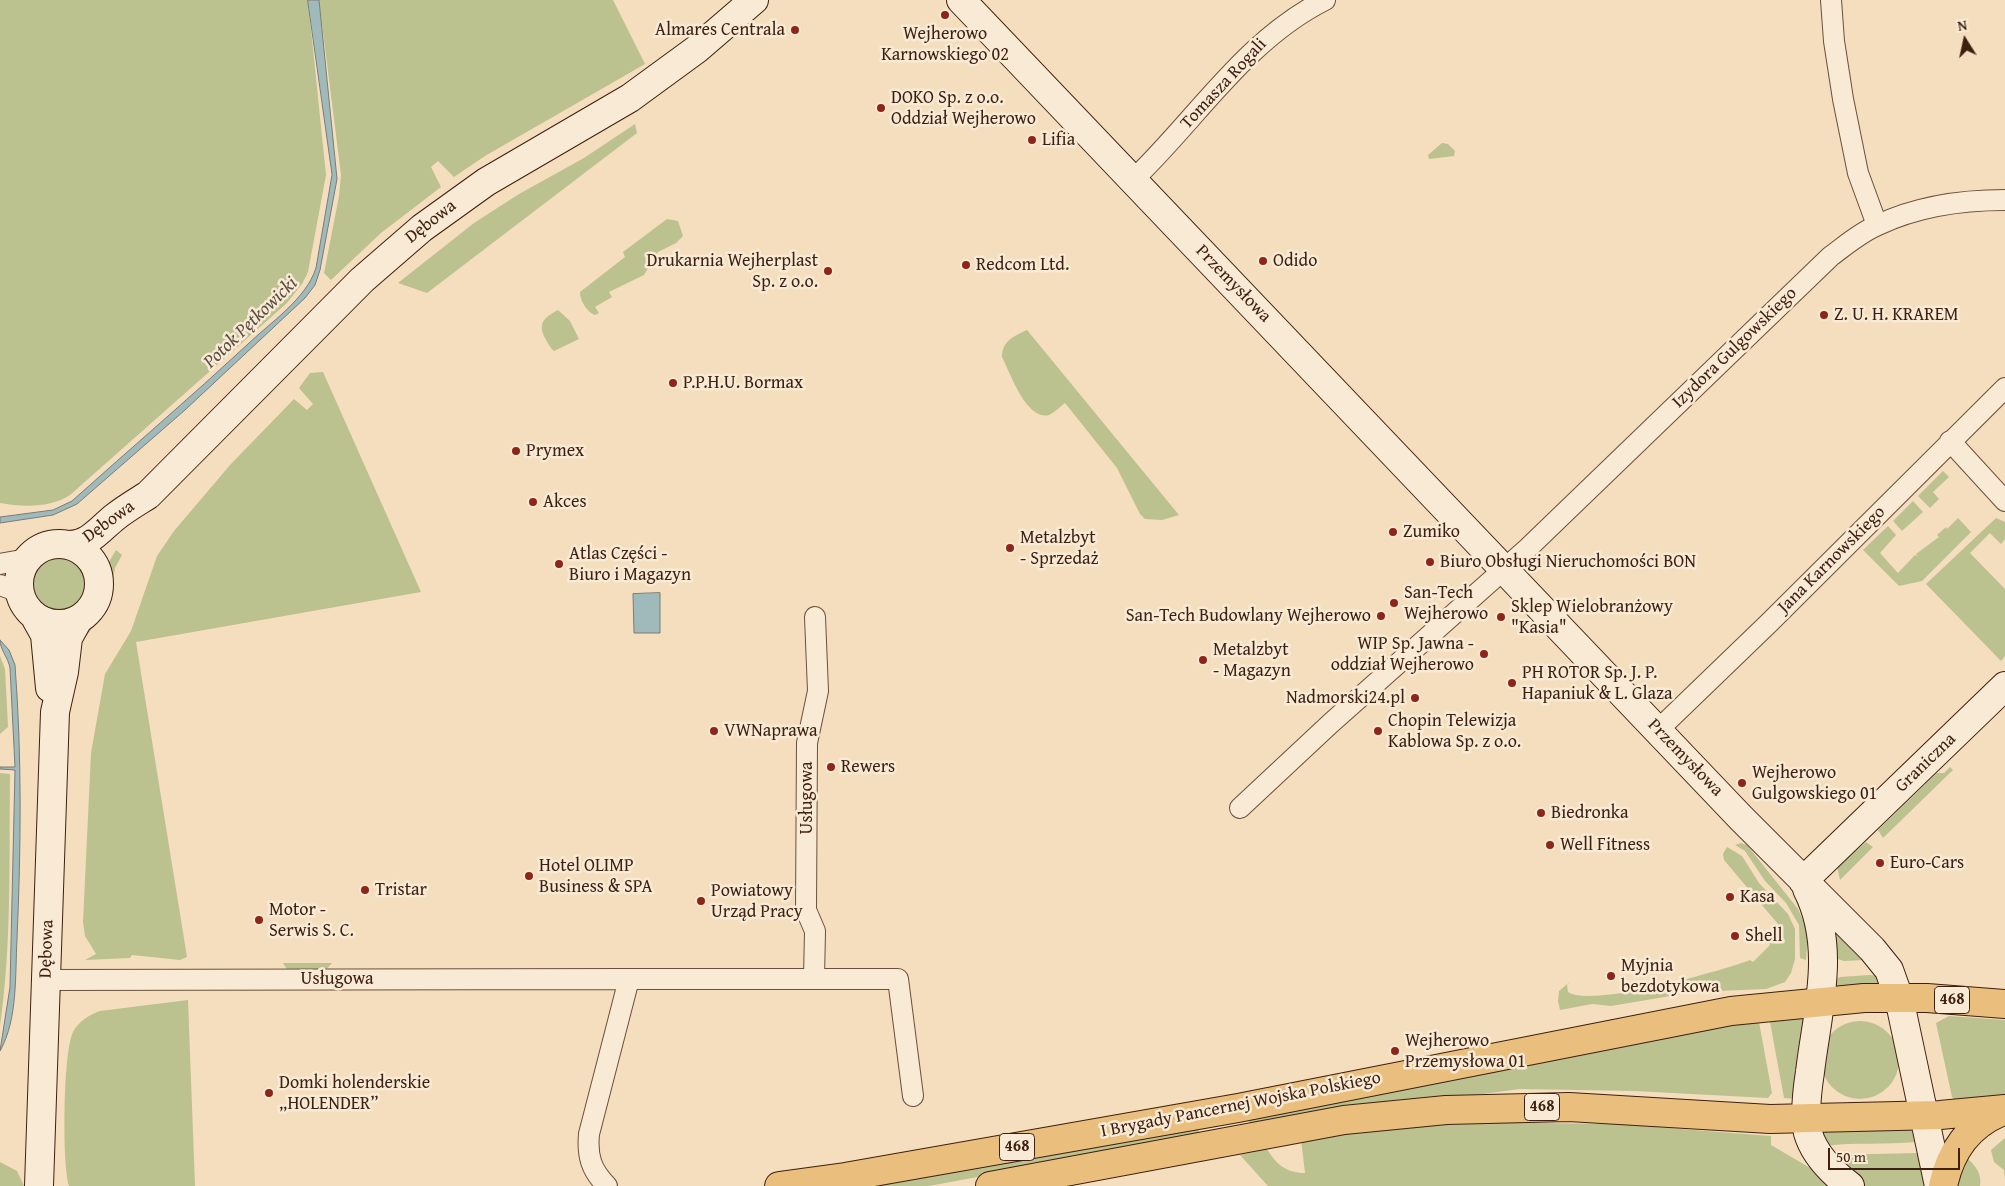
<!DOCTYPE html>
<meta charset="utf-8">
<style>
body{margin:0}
#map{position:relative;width:2005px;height:1186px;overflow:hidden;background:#f5debd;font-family:"Gentium Book Plus",serif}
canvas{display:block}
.north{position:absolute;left:1940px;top:15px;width:50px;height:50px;-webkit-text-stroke:4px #f8ead4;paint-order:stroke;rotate:350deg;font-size:14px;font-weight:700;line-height:20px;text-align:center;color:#3e1f11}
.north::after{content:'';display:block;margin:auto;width:18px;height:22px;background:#3e1f11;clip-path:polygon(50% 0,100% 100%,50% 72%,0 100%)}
.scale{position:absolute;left:1828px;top:1148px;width:132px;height:22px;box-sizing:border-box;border:2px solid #3e1f11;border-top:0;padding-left:6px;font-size:15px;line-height:18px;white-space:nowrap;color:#3e1f11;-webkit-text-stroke:4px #f8ead4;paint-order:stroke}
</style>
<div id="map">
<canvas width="2005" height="1186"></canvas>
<div class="north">N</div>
<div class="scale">50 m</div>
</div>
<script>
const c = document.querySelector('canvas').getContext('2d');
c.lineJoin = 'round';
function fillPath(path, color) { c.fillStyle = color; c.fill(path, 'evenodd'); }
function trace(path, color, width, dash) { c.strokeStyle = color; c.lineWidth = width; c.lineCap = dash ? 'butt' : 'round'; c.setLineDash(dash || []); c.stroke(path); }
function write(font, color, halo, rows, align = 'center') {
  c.font = font + ' "Gentium Book Plus",serif'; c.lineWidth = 5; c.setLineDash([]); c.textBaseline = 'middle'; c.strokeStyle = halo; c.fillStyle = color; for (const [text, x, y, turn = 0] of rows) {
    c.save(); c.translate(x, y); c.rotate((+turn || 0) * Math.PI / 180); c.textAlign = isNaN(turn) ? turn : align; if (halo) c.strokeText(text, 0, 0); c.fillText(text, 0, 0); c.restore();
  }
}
const green = new Path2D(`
 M 0,0 L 308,0 L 326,175 L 308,272 L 302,284 L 287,303 L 70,495 C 51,508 22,507 0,503 Z
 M 319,0 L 613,0 L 645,64 L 485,156 L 454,177 L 438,161 L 431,167 L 441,187 L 381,233 L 331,280 L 324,273 L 339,196 L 341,175 Z
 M 635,124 L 637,133 L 427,293 L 398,283 L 474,223 L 519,194 L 584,158 Z
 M 1442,143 L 1448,144 L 1455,151 L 1454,156 L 1429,159 L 1428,155 Z
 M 667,219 L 678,221 L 683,236 L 676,243 L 658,252 L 644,275 L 609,292 L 612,297 L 595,307 L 599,313 L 595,315 C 587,312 580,301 580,292 L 625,257 L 623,252 Z
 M 558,310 L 570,321 L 579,339 L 554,351 C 550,348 548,343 545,338 C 537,323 545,317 558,310 Z
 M 1027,330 L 1179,515 L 1162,520 L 1145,519 L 1140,514 L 1117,468 L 1065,403 C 1061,406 1054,413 1049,415 C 1026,421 1010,372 1002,357 C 1002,341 1014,336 1027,330 Z
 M 323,372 L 421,592 L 136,642 L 187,957 L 180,960 L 132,955 L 130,958 L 85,960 L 96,954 L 85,936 L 83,922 L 91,753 L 105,674 L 131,631 L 157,556 L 174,531 L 230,465 L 294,399 L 307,410 L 313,404 L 299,388 L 310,373 Z
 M 1943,471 L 1949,477 L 1933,492 L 1939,499 L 1930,508 L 1918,496 Z
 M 1913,501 L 1923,512 L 1902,531 L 1893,521 Z
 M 1958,518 L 1971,532 L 1922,581 L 1899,586 L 1863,550 L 1888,526 L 1896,535 L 1880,553 L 1898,573 L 1915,555 L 1918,556 L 1916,554 L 1939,537 L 1937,535 L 1946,527 L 1947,529 Z
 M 1996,518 L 2005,522 L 2005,539 L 2001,544 L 1990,533 L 1970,553 L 2005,589 L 2005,656 L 2001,661 L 1926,584 Z
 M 116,550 L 122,555 L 115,568 L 108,608 L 80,644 L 89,620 L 101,604 L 105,592 L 107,565 Z
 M31 585a28 28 0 1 1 56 0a28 28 0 1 1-56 0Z
 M 0,656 L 5,669 L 8,727 L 0,734 Z
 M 1950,767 L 1953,770 L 1883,838 L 1878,830 L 1937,773 L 1944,773 Z
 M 0,773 L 10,774 C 9,858 12,943 0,1026 Z
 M 1866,842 L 1873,847 L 1840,880 L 1837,866 Z
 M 1741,843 L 1747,845 L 1798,909 L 1808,932 L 1806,960 L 1800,958 L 1799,925 L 1786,903 L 1765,881 L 1745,851 L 1735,845 Z
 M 1727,847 L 1742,856 L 1759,883 L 1788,914 L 1795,929 L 1795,959 L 1791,973 L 1785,982 L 1766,989 L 1694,992 L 1611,1006 L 1592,1004 L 1560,1010 L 1558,1001 L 1559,991 L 1571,981 L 1567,985 L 1568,992 C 1592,1008 1721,971 1750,960 L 1753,962 L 1770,945 L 1768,942 L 1777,932 L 1778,924 L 1724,860 L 1723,854 Z
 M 1835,925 L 1864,960 L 1844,961 L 1838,959 Z
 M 283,963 L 332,963 L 325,971 L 288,971 Z
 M 1870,975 L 1880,976 L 1887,988 L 1834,990 L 1835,980 L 1840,977 Z
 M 188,1000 L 195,1186 L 69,1186 C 62,1163 63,1052 73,1032 C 79,1021 89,1015 100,1011 Z
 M 1808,1012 L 1796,1099 L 1784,1098 L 1770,1022 L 1772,1015 Z
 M 1949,1016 L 2005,1020 L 2005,1097 L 1956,1102 L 1952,1097 L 1936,1023 Z
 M 1755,1017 L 1759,1022 L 1772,1093 L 1768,1098 L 1634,1091 L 1520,1089 L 1252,1125 L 1245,1117 Z
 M1821 1060a39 39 0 1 1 78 0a39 39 0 1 1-78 0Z
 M 1459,1122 L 1617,1124 L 1771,1136 L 1771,1145 L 1812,1169 L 1817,1167 L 1836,1186 L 1268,1186 L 1240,1155 L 1267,1149 C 1276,1164 1286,1173 1305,1173 L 1301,1139 L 1373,1129 Z
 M 1195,1126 L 1202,1135 L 929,1186 L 843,1186 Z
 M 1913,1129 L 1916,1142 C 1886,1145 1855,1142 1825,1146 L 1819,1131 Z
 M 2005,1138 L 2005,1180 L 2004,1170 L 1994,1162 L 1991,1150 Z
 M 1918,1153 L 1924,1186 L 1864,1186 L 1831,1155 Z
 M 1967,1158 C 1976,1166 1982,1174 1980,1186 L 1957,1186 L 1957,1175 Z
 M 0,1162 L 17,1171 L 24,1186 L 0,1186 Z`);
const water = new Path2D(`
 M 308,0 L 319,0 L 337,179 L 320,270 L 315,285 L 305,298 L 185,410 L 77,504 L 53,515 L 0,523 L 0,517 L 53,510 L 72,501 C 131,448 191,397 248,344 C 271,322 306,299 316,268 L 332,175 Z
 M 660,593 L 660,633 L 634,633 L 633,594 Z
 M 0,640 L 9,650 L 15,665 C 22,756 21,848 17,939 C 15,975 18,1019 0,1051 L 10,987 L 15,770 L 0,769 L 0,767 L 15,767 L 10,668 C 8,657 0,650 0,640 Z`);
const street = new Path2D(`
 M 1831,0 L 1834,41 L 1843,99 L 1858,173 L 1877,225
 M 1133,180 C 1196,120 1245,40 1325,0
 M 1950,441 L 2005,501
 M 0,564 L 27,559
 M 0,585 L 11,589 L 20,597
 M 1658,730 L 1770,622 L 2005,388
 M 1240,808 L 1331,723 L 1528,548 L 1831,256 C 1846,245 1861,232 1878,225 C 1918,206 1962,200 2005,200
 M 814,978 L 815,931 L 806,910 L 807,743 L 818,691 L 815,617
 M 629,979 L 898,979 L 913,1096
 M 46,980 L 629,979 L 589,1134 C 587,1156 591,1170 607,1186`);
const secondary = new Path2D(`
 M 961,0 L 1741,818 L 1872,949 L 1889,970 L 1899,998 L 1939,1186
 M19 584a40 40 0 1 1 80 0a40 40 0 1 1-80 0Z
 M 69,545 C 89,545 100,529 115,517 C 125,509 137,502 148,495 L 362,280 L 422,228 L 486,182 L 630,98 L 697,49 L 754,0
 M 36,619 L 45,635 L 50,688
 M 1803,881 L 2005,686
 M 1807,889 C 1837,947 1817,1012 1810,1072 C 1807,1091 1804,1114 1808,1133 C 1814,1154 1833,1173 1850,1186
 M 39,1186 L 55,712 L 64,672 L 68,638 L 78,620`);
const primary = new Path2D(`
 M 779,1186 L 845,1177 L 1238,1108 L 1731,1011 L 1864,998 L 1927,998 L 2005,1004
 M 990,1186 L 1344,1120 L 1446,1110 L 1569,1107 L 1770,1119 L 1940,1115 L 2005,1109
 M 1943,1186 C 1950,1152 1969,1125 2001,1112`);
const markers = [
 [945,15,5,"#8f2418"],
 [795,30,5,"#8f2418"],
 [881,108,5,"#8f2418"],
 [1032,140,5,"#8f2418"],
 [1263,261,5,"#8f2418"],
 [966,265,5,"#8f2418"],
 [828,271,5,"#8f2418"],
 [1824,315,5,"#8f2418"],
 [673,383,5,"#8f2418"],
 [516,451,5,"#8f2418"],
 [533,502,5,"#8f2418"],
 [1393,532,5,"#8f2418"],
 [1010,548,5,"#8f2418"],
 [1430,562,5,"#8f2418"],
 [559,564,5,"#8f2418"],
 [1394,603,5,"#8f2418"],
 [1381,616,5,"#8f2418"],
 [1501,617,5,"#8f2418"],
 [1484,654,5,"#8f2418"],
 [1203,660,5,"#8f2418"],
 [1512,683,5,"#8f2418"],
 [1415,698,5,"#8f2418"],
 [714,731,5,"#8f2418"],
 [1378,731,5,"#8f2418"],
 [831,767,5,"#8f2418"],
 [1742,783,5,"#8f2418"],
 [1541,813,5,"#8f2418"],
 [1550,845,5,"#8f2418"],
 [1880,863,5,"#8f2418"],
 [529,876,5,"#8f2418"],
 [365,890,5,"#8f2418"],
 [1730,897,5,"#8f2418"],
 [701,901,5,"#8f2418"],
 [259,920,5,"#8f2418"],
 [1735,936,5,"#8f2418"],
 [1611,976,5,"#8f2418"],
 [1395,1051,5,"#8f2418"],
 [269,1093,5,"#8f2418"]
];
const shields = [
 [1952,1000,35],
 [1542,1107,35],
 [1017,1147,35]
];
const shieldNames = [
 ["468",1952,1000],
 ["468",1542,1107],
 ["468",1017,1147]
];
const poiNames = [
 ["Almares Centrala",785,30,"right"],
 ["Wejherowo",945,34,"center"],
 ["Karnowskiego 02",945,55,"center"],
 ["DOKO Sp. z o.o.",891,98],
 ["Oddział Wejherowo",891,119],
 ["Lifia",1042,140],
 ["Drukarnia Wejherplast",818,261,"right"],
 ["Sp. z o.o.",818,282,"right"],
 ["Odido",1273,261],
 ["Redcom Ltd.",976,265],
 ["Z. U. H. KRAREM",1834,315],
 ["P.P.H.U. Bormax",683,383],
 ["Prymex",526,451],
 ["Akces",543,502],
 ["Zumiko",1403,532],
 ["Metalzbyt",1020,538],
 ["- Sprzedaż",1020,559],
 ["Atlas Części -",569,554],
 ["Biuro i Magazyn",569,575],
 ["Biuro Obsługi Nieruchomości BON",1440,562],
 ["San-Tech",1404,593],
 ["Wejherowo",1404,614],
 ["Sklep Wielobranżowy",1511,607],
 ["\"Kasia\"",1511,628],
 ["San-Tech Budowlany Wejherowo",1371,616,"right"],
 ["WIP Sp. Jawna -",1474,644,"right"],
 ["oddział Wejherowo",1474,665,"right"],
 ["Metalzbyt",1213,650],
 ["- Magazyn",1213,671],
 ["PH ROTOR Sp. J. P.",1522,673],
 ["Hapaniuk & L. Glaza",1522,694],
 ["Nadmorski24.pl",1405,698,"right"],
 ["Chopin Telewizja",1388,721],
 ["Kablowa Sp. z o.o.",1388,742],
 ["VWNaprawa",724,731],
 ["Rewers",841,767],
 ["Wejherowo",1752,773],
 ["Gulgowskiego 01",1752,794],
 ["Biedronka",1551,813],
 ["Well Fitness",1560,845],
 ["Euro-Cars",1890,863],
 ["Hotel OLIMP",539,866],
 ["Business & SPA",539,887],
 ["Tristar",375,890],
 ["Powiatowy",711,891],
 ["Urząd Pracy",711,912],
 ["Kasa",1740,897],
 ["Motor -",269,910],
 ["Serwis S. C.",269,931],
 ["Shell",1745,936],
 ["Myjnia",1621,966],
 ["bezdotykowa",1621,987],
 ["Wejherowo",1405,1041],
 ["Przemysłowa 01",1405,1062],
 ["Domki holenderskie",279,1083],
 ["„HOLENDER”",279,1104]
];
const streetNames = [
 ["Tomasza Rogali",1224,84,-47],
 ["Dębowa",431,222,-38],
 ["Przemysłowa",1233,284,46],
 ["Izydora Gulgowskiego",1735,348,-44],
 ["Dębowa",109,522,-36],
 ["Jana Karnowskiego",1832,560,-45],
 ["Przemysłowa",1685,758,46],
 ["Graniczna",1926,763,-44],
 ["Usługowa",807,798,-90],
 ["Dębowa",47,949,-88],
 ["Usługowa",337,979],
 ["I Brygady Pancernej Wojska Polskiego",1241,1105,-11]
];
const waterNames = [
 ["Potok Pętkowicki",251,323,-44]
];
fillPath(green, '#bcc190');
fillPath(water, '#a0babb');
trace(water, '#797c77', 1);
trace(street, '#6c4f3c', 22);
trace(secondary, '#3e1f11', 30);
trace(primary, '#3e1f11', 30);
trace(street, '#f8ead4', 20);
trace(secondary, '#f8ead4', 28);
trace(primary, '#eabf7e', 28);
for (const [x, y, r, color] of markers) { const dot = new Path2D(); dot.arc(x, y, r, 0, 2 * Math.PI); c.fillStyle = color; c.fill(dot); trace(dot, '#f8ead4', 2); }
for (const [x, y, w] of shields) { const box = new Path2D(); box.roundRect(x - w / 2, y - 13.5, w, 27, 4); c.fillStyle = '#f8ead4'; c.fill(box); trace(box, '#3e1f11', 1); }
write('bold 16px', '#3e1f11', null, shieldNames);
write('18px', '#3e1f11', '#f8ead4', poiNames, 'left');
write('18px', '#3e1f11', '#f8ead4', streetNames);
write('italic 19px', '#5b4e44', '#f8ead4', waterNames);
</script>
